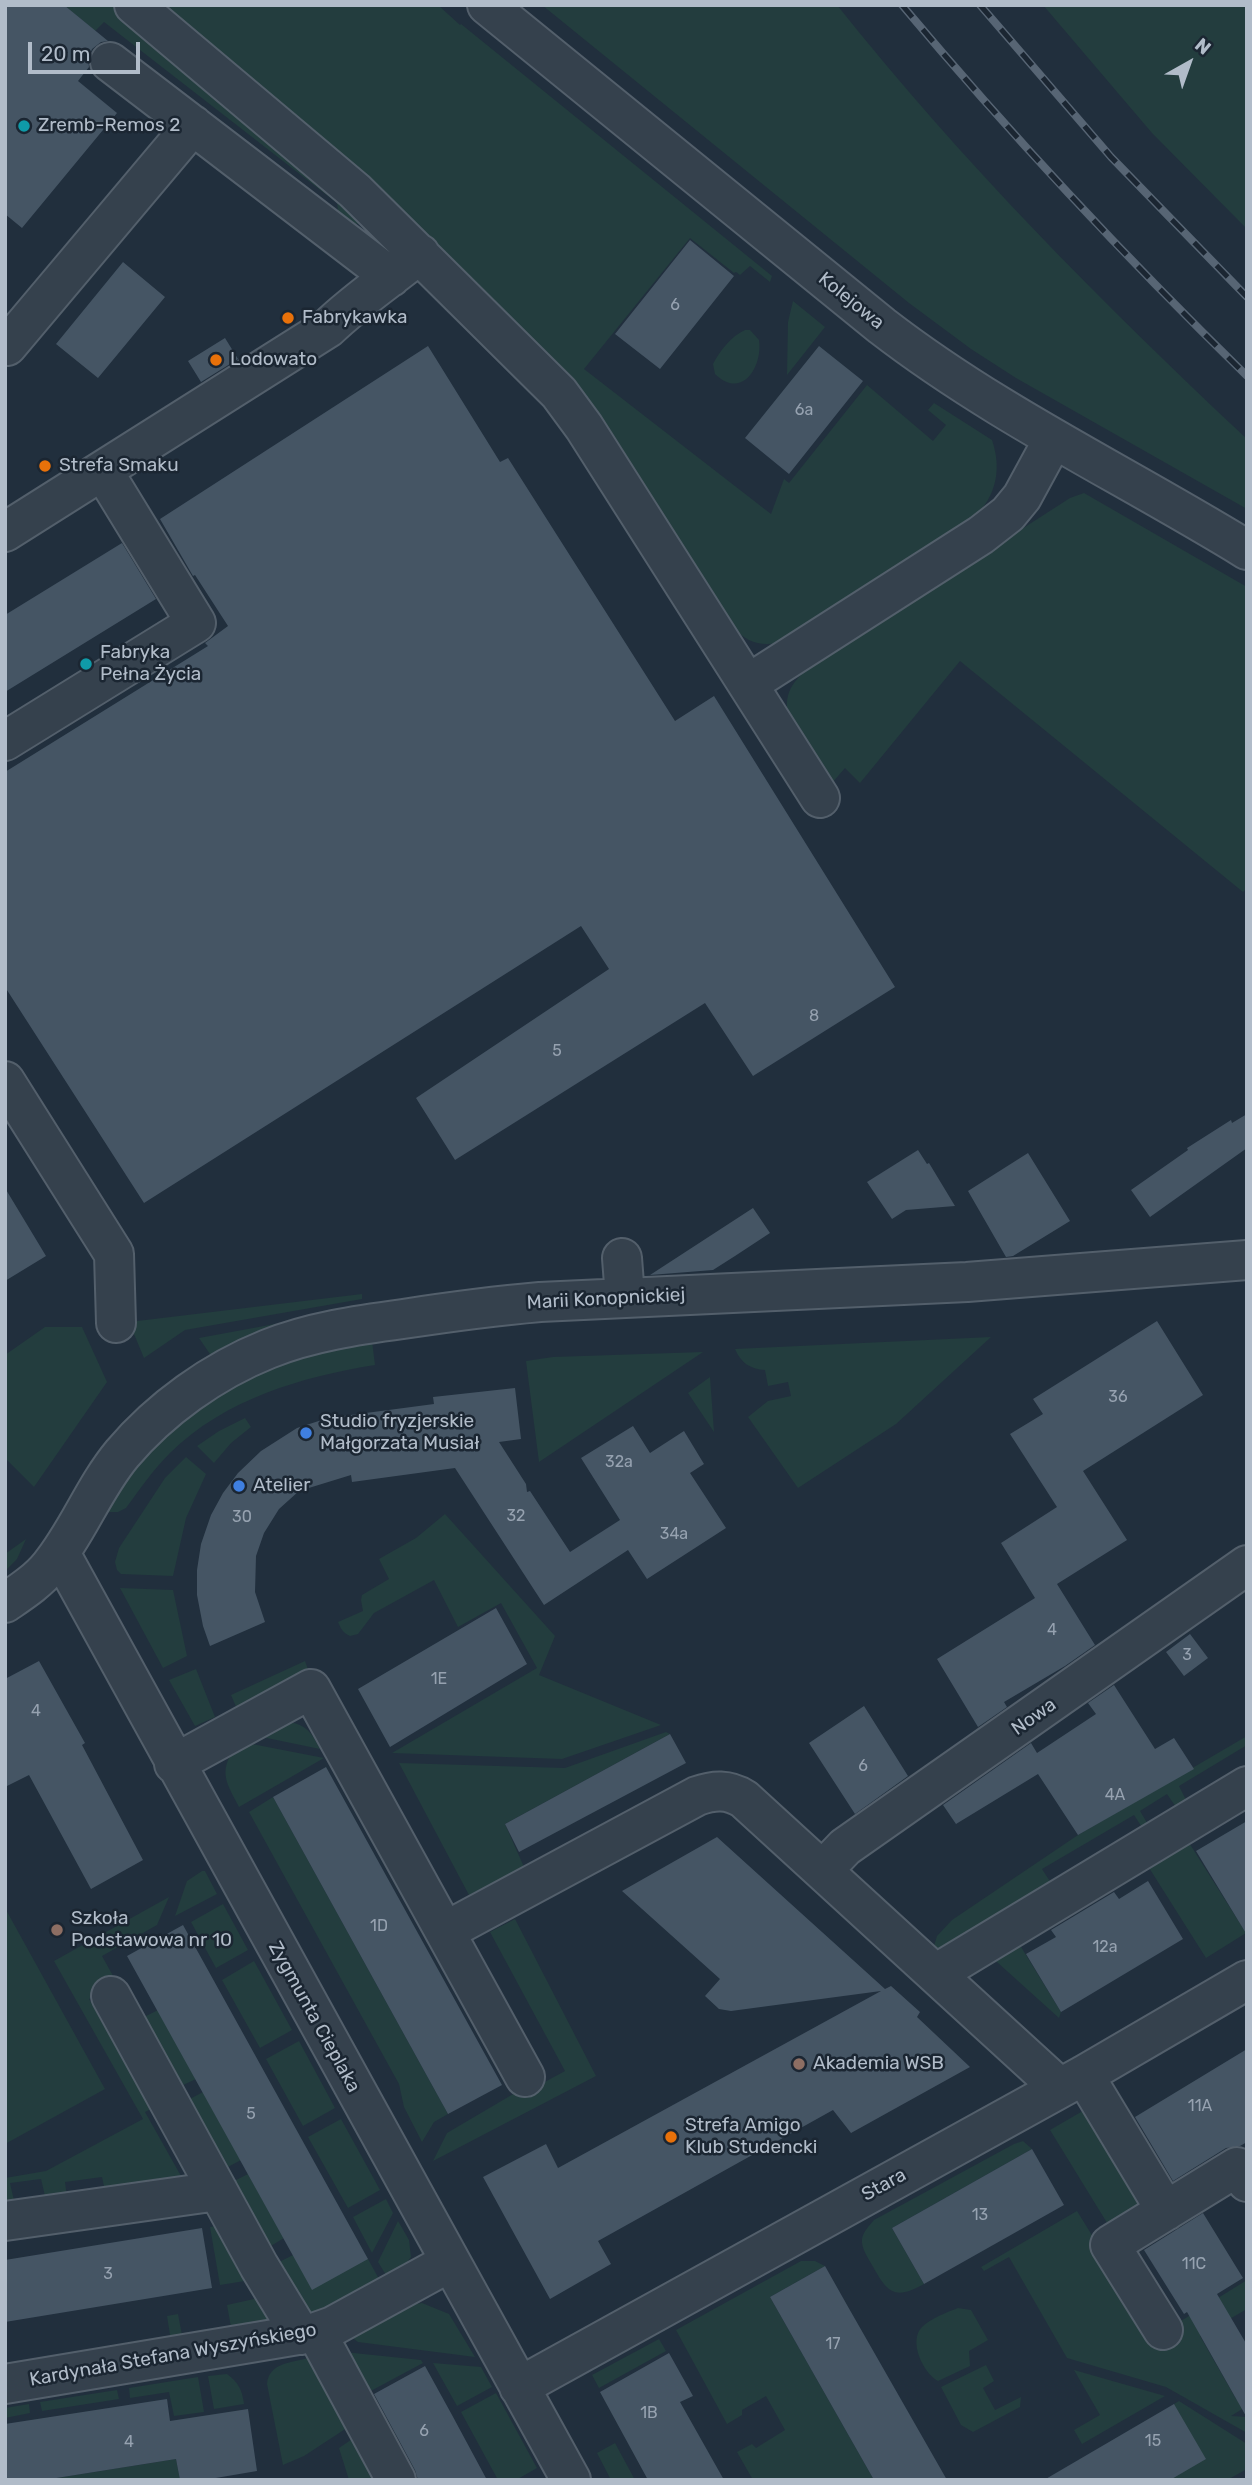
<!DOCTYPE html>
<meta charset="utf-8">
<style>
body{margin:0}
#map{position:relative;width:1252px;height:2485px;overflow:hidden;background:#212f3d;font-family:Rubik,sans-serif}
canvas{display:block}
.frame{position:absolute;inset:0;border:7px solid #b1bcc9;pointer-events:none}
.north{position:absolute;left:1154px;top:28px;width:70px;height:70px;-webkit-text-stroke:5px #1b2632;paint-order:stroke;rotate:40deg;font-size:19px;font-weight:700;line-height:28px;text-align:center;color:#b1bcc9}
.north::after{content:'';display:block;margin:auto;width:24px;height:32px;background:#b1bcc9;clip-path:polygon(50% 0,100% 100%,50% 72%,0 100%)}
.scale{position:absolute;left:28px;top:42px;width:112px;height:32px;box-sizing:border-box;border:4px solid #b1bcc9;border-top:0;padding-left:9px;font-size:21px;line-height:24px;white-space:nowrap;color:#b1bcc9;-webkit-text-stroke:5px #1b2632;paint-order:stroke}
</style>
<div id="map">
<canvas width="1252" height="2485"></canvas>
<div class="frame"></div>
<div class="north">N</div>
<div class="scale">20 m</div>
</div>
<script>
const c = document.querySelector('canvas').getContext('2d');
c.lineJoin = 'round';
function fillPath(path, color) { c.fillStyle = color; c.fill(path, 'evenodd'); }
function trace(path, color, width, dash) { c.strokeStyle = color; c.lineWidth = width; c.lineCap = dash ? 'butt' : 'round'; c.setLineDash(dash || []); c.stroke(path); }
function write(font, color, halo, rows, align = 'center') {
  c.font = font + ' Rubik,sans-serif'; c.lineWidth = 5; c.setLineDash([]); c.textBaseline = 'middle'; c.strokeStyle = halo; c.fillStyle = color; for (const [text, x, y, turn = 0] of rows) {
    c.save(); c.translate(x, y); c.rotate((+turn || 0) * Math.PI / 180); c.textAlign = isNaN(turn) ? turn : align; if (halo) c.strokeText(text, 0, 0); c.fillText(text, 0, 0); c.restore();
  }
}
const green = new Path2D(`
 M 64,5 L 117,5 L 370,222 L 354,224 L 339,218 L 337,203 L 104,22 L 95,31 Z
 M 150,5 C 162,5 213,8 219,5 L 438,5 L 460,25 L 461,24 L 772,276 L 770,282 L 750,266 L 740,275 L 736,272 L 734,273 L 690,238 L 584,369 L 771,514 L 784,479 L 789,483 L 867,385 L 933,441 L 946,425 L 928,410 L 934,403 L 992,440 C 1002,470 996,495 975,517 L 778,643 C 759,646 746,642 733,627 L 588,402 Z
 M 542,5 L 837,5 C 961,161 1102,303 1247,439 L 1247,509 L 1016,378 L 971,349 L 909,303 Z
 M 1043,5 L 1247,5 L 1247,229 L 1152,133 Z
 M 793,301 L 825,327 L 787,375 L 788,322 Z
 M 745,330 L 750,330 L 759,340 C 763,368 741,400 715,374 L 713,364 C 720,351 731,336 745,330 Z
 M 1084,493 L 1247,587 L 1247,888 L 1243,892 L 960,661 L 860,783 L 845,768 L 832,783 L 789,716 C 781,692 798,676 815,662 L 1070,498 Z
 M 362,1294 L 362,1299 L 185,1330 L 144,1358 L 129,1322 Z
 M 329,1314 L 212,1357 L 199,1338 Z
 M 45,1327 L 82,1327 L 107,1382 L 34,1487 L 5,1458 L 5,1355 Z
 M 991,1337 L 896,1424 L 798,1488 L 748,1417 L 768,1401 L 791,1396 L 788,1382 L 768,1386 L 765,1370 C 750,1369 741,1363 735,1349 Z
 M 372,1341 L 375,1365 C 301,1377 225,1399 170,1453 C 153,1470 140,1489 126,1508 L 118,1512 L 107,1512 C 117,1491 130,1470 145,1453 C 172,1422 239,1378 278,1363 C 307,1352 341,1347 372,1341 Z
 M 703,1352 L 539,1462 L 526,1361 L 553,1357 Z
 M 710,1377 L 714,1432 L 688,1393 Z
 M 245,1418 L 251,1427 L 231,1443 L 214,1463 L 197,1446 L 219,1431 Z
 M 186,1457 L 206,1474 L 186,1518 L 173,1576 L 121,1574 L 117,1570 L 115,1562 L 119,1548 L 165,1478 Z
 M 445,1514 L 555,1636 L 539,1675 L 661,1725 L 562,1759 L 392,1753 L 537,1668 L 501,1603 L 458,1627 L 434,1580 L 374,1613 L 358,1634 L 350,1636 C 343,1633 341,1629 338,1622 L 363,1611 L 361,1600 L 362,1595 L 389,1579 L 379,1559 L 416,1538 Z
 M 26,1539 L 17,1559 L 5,1571 L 5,1554 Z
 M 120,1588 L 173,1590 L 187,1656 L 163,1668 Z
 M 305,1661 L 309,1672 L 240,1716 L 231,1695 Z
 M 196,1669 L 215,1717 L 195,1726 L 169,1680 Z
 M 294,1723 C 309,1727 313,1736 320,1749 L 262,1737 L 285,1724 Z
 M 666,1732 L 670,1734 L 505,1824 L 524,1867 L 469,1895 L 399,1763 L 565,1768 Z
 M 1247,1736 L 1247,1745 L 1179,1786 L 1188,1804 L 1178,1810 L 1167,1794 L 1140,1811 L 1152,1831 L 1147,1835 L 1134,1815 L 1042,1869 L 1053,1886 L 940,1951 L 934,1946 L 937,1936 L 952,1920 L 1078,1835 Z
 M 252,1744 L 324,1758 L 239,1807 C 229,1787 219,1775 231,1754 Z
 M 273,1797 L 448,2114 L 434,2122 L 422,2142 L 404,2107 L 399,2084 L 249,1812 Z
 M 1186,1838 L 1246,1933 L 1206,1958 L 1146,1863 Z
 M 202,1871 L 205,1871 L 217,1894 L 175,1916 L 187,1881 Z
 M 169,1897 L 157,1925 L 102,1956 L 117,1983 L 89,1999 L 151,2109 L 145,2112 L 181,2176 L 178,2180 L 105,2191 L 102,2177 L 65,2182 L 67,2197 L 46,2200 L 41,2179 L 10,2183 L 15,2205 L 5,2207 L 5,2178 L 46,2171 L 143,2119 L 54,1961 Z
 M 223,1904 L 248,1950 L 216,1968 L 191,1922 Z
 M 5,1908 L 105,2089 L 5,2144 Z
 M 515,1919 L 596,2076 L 433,2161 L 447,2133 L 520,2090 L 541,2084 L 565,2071 L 490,1932 Z
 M 1018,1942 L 1061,2012 L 1059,2018 L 987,1953 Z
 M 254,1961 L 292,2030 L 260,2048 L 222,1980 Z
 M 158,2010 L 196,2079 L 181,2086 L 144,2017 Z
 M 299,2041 L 335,2108 L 303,2126 L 266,2059 Z
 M 203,2092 L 241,2160 L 226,2168 L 188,2100 Z
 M 1093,2105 L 1146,2202 L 1112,2231 L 1050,2130 Z
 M 341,2119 L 380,2190 L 348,2208 L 308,2137 Z
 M 1023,2141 L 1032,2149 L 892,2228 L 924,2284 C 894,2301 887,2292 872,2265 C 868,2258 861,2248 862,2239 C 863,2232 869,2226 874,2220 L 1014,2144 Z
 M 248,2174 L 284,2238 L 269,2247 L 234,2181 Z
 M 386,2199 L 393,2213 L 372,2253 L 353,2217 Z
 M 1077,2211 L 1155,2337 L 1247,2280 L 1247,2309 L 1200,2336 L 1236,2399 L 1247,2406 L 1231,2416 L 1247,2417 L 1247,2433 L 1166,2387 L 1067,2358 L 1009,2257 L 984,2271 L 981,2267 Z
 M 398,2221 L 409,2240 L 411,2257 L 405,2265 L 386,2275 L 378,2262 Z
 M 216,2226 L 251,2280 L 220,2285 L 210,2227 Z
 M 293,2255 L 368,2259 L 379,2279 L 321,2312 L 311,2312 L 304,2308 L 279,2262 Z
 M 801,2261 L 815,2261 L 825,2266 L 770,2297 L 874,2480 L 753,2480 L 737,2452 L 752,2444 L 756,2448 L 785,2430 L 766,2396 L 742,2410 L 742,2415 L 727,2424 L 676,2330 Z
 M 263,2297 L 272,2317 L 269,2322 L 171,2341 L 167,2316 L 178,2314 L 182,2335 L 231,2327 L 227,2305 Z
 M 422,2303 L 449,2314 L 475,2357 L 358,2342 L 354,2339 L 354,2335 L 407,2306 Z
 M 958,2308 L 971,2310 L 988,2340 L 969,2351 L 970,2366 L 938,2381 C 923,2373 908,2341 922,2327 C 930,2319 947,2312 958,2308 Z
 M 659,2339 L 666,2351 L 599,2388 L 592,2375 Z
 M 344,2352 L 421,2360 L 423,2363 L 367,2393 Z
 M 308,2358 L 359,2420 L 304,2456 L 283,2465 L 267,2384 C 269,2363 290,2363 308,2358 Z
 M 433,2363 L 481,2367 L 492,2387 L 457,2406 Z
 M 986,2365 L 994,2381 L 983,2388 L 995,2410 L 1021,2397 L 1020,2407 L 973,2432 L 961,2425 L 941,2387 Z
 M 1074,2370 L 1165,2396 L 1082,2444 L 1074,2430 L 1100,2415 Z
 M 227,2374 C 239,2383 242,2390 244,2404 L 214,2409 L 208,2376 Z
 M 198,2377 L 204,2412 L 174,2416 L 169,2392 L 130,2398 L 129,2388 Z
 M 117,2390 L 119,2399 L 42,2411 L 40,2402 Z
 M 496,2393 L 537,2468 L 516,2480 L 498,2480 L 461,2412 Z
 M 1179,2401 L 1247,2444 L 1247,2469 L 1227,2480 L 1170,2480 L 1174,2404 Z
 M 29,2404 L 30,2413 L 5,2418 L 5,2408 Z
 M 364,2431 L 390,2480 L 349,2480 L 339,2448 Z
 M 615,2443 L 635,2480 L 611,2480 L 597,2453 Z
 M 176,2459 L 180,2480 L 44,2480 Z`);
const building = new Path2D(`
 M 5,5 L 64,5 L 108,41 L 101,42 L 92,49 L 88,59 L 89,67 L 78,81 L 117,113 L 22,228 L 5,214 Z
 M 690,240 L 734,276 L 660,369 L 615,334 Z
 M 123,262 L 165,297 L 98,378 L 56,344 Z
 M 225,338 L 238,359 L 201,382 L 188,361 Z
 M 428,346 L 500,462 L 508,458 L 675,721 L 714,696 L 895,987 L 753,1076 L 705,1003 L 455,1160 L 416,1098 L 609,969 L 581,926 L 144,1203 L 5,987 L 5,772 L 208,646 L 205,643 L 228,626 L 195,575 L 193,576 L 160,519 Z
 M 819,346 L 863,381 L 789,474 L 745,438 Z
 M 122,543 L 156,599 L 5,692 L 5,615 Z
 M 1247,1114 L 1247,1148 L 1150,1217 L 1131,1190 L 1188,1150 L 1187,1148 L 1231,1120 L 1232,1123 Z
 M 918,1150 L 927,1164 L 929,1163 L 955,1206 L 906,1210 L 892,1219 L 867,1182 Z
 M 1028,1153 L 1070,1221 L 1013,1256 L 1006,1257 L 968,1191 Z
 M 5,1188 L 46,1256 L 5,1281 Z
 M 753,1208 L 770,1233 L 735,1256 L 713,1270 L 650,1275 Z
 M 1157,1321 L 1203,1395 L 1083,1471 L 1127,1540 L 1057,1584 L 1095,1645 L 1065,1666 L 1004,1702 L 1007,1707 L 978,1727 L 937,1659 L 1035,1598 L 1001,1543 L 1057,1507 L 1010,1434 L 1043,1414 L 1033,1399 Z
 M 515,1388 L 521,1439 L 499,1442 L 526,1484 L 527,1492 L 530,1491 L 570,1552 L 620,1520 L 581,1458 L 633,1426 L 650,1453 L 684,1431 L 704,1464 L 690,1473 L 726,1528 L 647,1579 L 628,1550 L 544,1605 L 455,1468 L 352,1482 L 351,1475 L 299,1491 L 279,1509 L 264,1533 L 256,1556 L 255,1592 L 265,1622 L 210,1646 L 203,1626 L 197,1595 L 197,1570 L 201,1544 L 211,1515 L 223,1493 L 238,1473 L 261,1451 L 297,1428 L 328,1418 L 434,1404 L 433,1397 Z
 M 496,1608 L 527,1664 L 390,1747 L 358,1689 Z
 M 1190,1634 L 1208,1658 L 1184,1676 L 1166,1652 Z
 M 39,1661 L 85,1743 L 82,1745 L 143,1860 L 91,1889 L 29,1775 L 5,1787 L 5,1679 Z
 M 1114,1685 L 1155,1749 L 1174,1738 L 1194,1769 L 1078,1835 L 1038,1774 L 956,1824 L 943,1805 L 1031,1743 L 1037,1753 L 1096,1714 L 1088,1703 Z
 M 864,1706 L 908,1776 L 855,1814 L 809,1743 Z
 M 670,1734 L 686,1763 L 519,1852 L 505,1824 Z
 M 326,1767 L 502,2085 L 448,2114 L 273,1797 Z
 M 1247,1821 L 1247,1935 L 1196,1851 Z
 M 717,1837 L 885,1989 L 891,1986 L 920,2012 L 917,2017 L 970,2067 L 851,2133 L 833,2110 L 598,2241 L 611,2264 L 550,2299 L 483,2177 L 546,2144 L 558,2168 L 881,1991 L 731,2011 L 719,2009 L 705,1996 L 720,1979 L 622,1891 Z
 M 1148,1881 L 1183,1939 L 1061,2012 L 1026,1954 L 1056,1937 L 1051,1930 L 1114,1892 L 1119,1899 Z
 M 183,1925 L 368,2259 L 312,2290 L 127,1956 Z
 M 1247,2049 L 1247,2142 L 1240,2146 L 1226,2148 L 1173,2181 L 1135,2117 Z
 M 1032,2149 L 1064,2205 L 924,2284 L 892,2228 Z
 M 1203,2213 L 1243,2278 L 1217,2294 L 1247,2345 L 1247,2418 L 1187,2312 L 1184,2314 L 1144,2250 Z
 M 202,2228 L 212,2288 L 5,2322 L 5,2260 Z
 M 825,2266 L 847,2305 L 947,2480 L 874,2480 L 770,2297 Z
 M 669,2353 L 693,2396 L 680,2402 L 724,2480 L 648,2480 L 600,2392 Z
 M 425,2366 L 452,2415 L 487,2480 L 418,2480 L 415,2470 L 374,2394 Z
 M 167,2399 L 170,2421 L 248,2409 L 257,2471 L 204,2480 L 180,2480 L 176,2459 L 44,2480 L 5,2480 L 5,2424 Z
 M 1174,2404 L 1206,2459 L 1170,2480 L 1044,2480 Z`);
const minor = new Path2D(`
 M 134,5 L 355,191 L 559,393 L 584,427 L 820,798
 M 487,5 L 882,326 C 996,414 1125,475 1247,550
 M 110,62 L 391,277
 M 7,346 L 193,125
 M 5,532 L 328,328 C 357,300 389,279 420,254
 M 748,684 L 981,535 L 1008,514 L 1022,497 L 1053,440
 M 5,741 L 196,623 L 103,471
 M 5,1081 L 114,1254 L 116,1323
 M 622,1258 L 625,1297
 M 60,1553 L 571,2480
 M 5,1603 C 21,1592 38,1581 50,1566 C 78,1532 93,1489 122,1454 C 160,1409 213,1371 268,1349 C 310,1332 358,1325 403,1319 C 449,1312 494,1306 540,1302 L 967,1282 L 1247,1260
 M 174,1764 L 311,1689 L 525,2077
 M 823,1870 L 845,1847 L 1247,1565
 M 446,1931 L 697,1796 C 714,1790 728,1789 744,1799 L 1060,2088
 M 937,1973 L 1247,1786
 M 111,1996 L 259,2266 L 301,2335
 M 1084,2075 L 1166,2211
 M 5,2221 L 218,2191
 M 1163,2330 L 1110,2245 L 1237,2167 L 1247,2182
 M 316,2332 L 396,2480
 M 5,2384 L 316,2332 L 333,2326 L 450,2262
 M 519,2387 L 1084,2075 L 1247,1980`);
const rail = new Path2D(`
 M 902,5 C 1011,135 1126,258 1247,376
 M 980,5 L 1111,157 L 1247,297`);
const markers = [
 [24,126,7,"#0f9aa8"],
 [288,318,7,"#e8710a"],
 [216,360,7,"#e8710a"],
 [45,466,7,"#e8710a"],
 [86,664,7,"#0f9aa8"],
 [306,1433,7,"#3f7fe0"],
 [239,1486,7,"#3f7fe0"],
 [57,1930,7,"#8d6e63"],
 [799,2064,7,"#8d6e63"],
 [671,2137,7,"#e8710a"]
];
const numberNames = [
 ["6",675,305],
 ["6a",804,410],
 ["8",814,1016],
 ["5",557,1051],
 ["36",1118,1397],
 ["32a",619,1462],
 ["32",516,1516],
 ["30",242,1517],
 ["34a",674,1534],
 ["4",1052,1630],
 ["3",1187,1655],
 ["1E",439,1679],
 ["4",36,1711],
 ["6",863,1766],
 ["4A",1115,1795],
 ["1D",379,1926],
 ["12a",1105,1947],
 ["11A",1200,2106],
 ["5",251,2114],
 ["13",980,2215],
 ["11C",1194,2264],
 ["3",108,2274],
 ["17",833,2344],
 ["1B",649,2413],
 ["6",424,2431],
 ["15",1153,2441],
 ["4",129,2442]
];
const poiNames = [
 ["Zremb-Remos 2",38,126],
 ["Fabrykawka",302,318],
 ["Lodowato",230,360],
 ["Strefa Smaku",59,466],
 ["Fabryka",100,653],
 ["Pełna Życia",100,675],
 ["Studio fryzjerskie",320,1422],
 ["Małgorzata Musiał",320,1444],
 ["Atelier",253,1486],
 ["Szkoła",71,1919],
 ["Podstawowa nr 10",71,1941],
 ["Akademia WSB",813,2064],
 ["Strefa Amigo",685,2126],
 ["Klub Studencki",685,2148]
];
const streetNames = [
 ["Kolejowa",851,301,39],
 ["Marii Konopnickiej",606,1299,-3],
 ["Nowa",1034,1717,-35],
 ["Zygmunta Cieplaka",314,2017,61],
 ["Stara",884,2185,-29],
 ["Kardynała Stefana Wyszyńskiego",173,2355,-10]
];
fillPath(green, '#233d3e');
fillPath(building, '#455564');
trace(minor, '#535f6b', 42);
trace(minor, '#35414d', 38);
trace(rail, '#576574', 8);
trace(rail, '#1b2632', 5, [16]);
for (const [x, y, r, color] of markers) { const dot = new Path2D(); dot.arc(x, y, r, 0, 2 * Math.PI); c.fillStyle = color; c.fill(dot); trace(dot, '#1b2632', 2.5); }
write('16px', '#96a2b0', null, numberNames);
write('19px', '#b1bcc9', '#1b2632', poiNames, 'left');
write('19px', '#b1bcc9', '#1b2632', streetNames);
</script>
